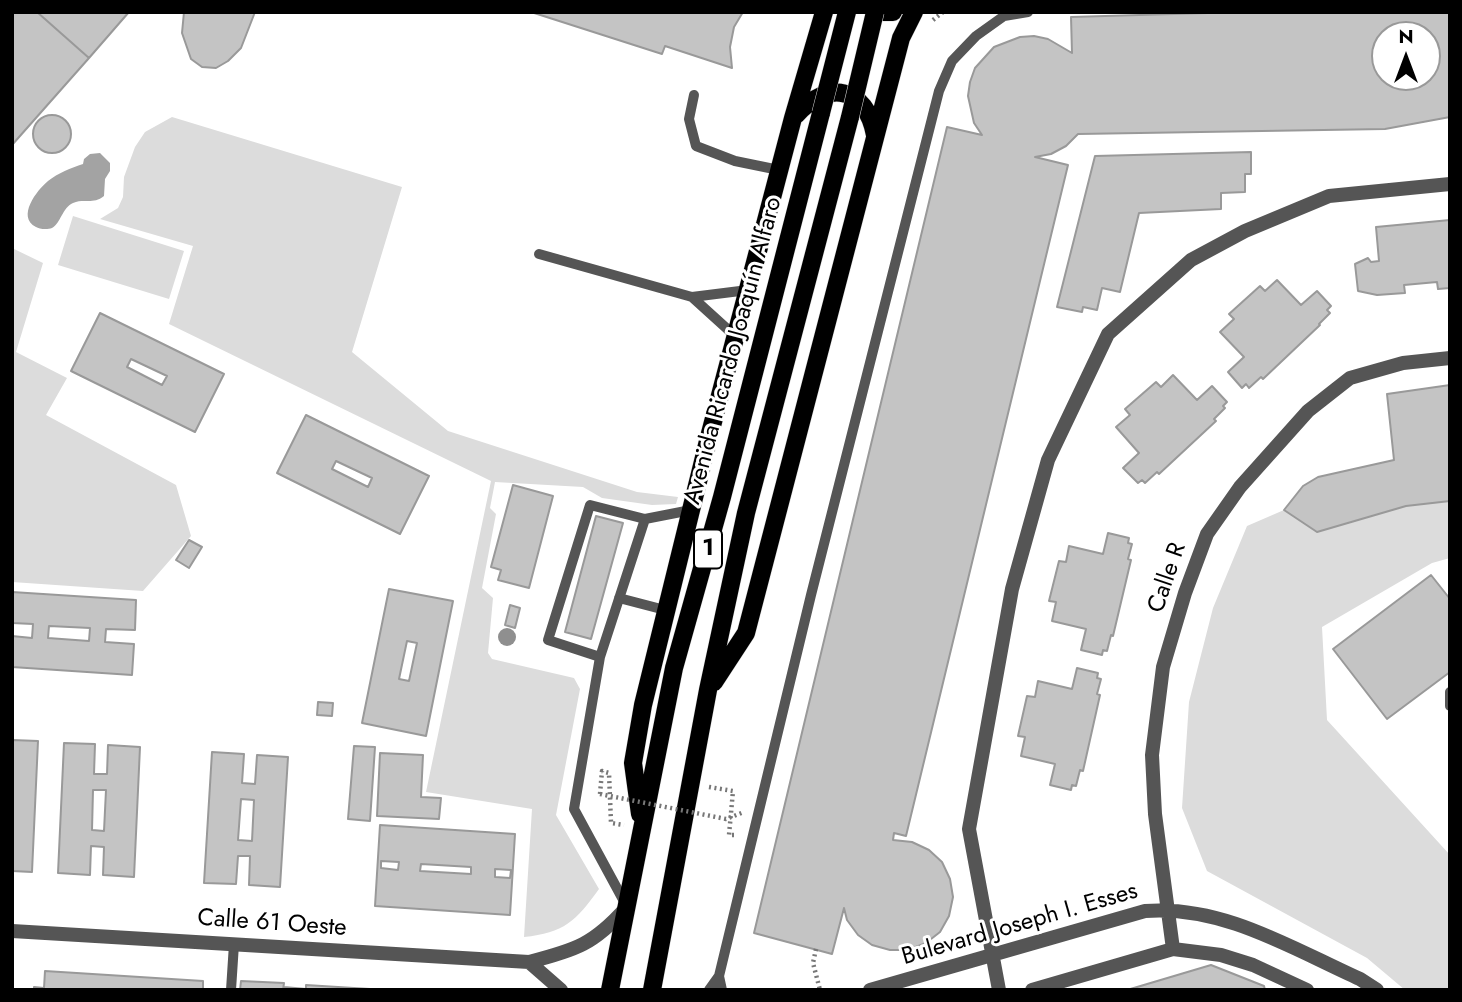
<!DOCTYPE html>
<meta charset="utf-8">
<style>
body{margin:0}
#map{position:relative;width:1462px;height:1002px;overflow:hidden;background:#fff;font-family:Jost,sans-serif}
canvas{display:block}
.frame{position:absolute;inset:0;border:14px solid #000;pointer-events:none}
.north{position:absolute;left:1371px;top:21px;width:70px;height:70px;box-sizing:border-box;background:#fff;border:2px solid #999;border-radius:50%;rotate:0deg;font-size:19px;font-weight:700;line-height:28px;text-align:center;color:#000}
.north::after{content:'';display:block;margin:auto;width:24px;height:32px;background:#000;clip-path:polygon(50% 0,100% 100%,50% 72%,0 100%)}
</style>
<div id="map">
<canvas width="1462" height="1002"></canvas>
<div class="frame"></div>
<div class="north">N</div>
</div>
<script>
const c = document.querySelector('canvas').getContext('2d');
c.lineJoin = 'round';
function fillPath(path, color) { c.fillStyle = color; c.fill(path, 'evenodd'); }
function trace(path, color, width, dash) { c.strokeStyle = color; c.lineWidth = width; c.lineCap = dash ? 'butt' : 'round'; c.setLineDash(dash || []); c.stroke(path); }
function write(font, color, halo, rows, align = 'center') {
  c.font = font + ' Jost,sans-serif'; c.lineWidth = 6; c.setLineDash([]); c.textBaseline = 'middle'; c.strokeStyle = halo; c.fillStyle = color; for (const [text, x, y, turn = 0] of rows) {
    c.save(); c.translate(x, y); c.rotate((+turn || 0) * Math.PI / 180); c.textAlign = isNaN(turn) ? turn : align; if (halo) c.strokeText(text, 0, 0); c.fillText(text, 0, 0); c.restore();
  }
}
const green = new Path2D(`
 M 172,117 L 402,187 L 352,352 L 448,431 L 637,492 L 678,497 L 676,504 L 652,505 L 602,498 L 583,487 L 495,482 L 490,508 L 496,514 L 482,588 L 493,598 L 488,653 L 492,659 L 574,678 L 580,689 L 556,815 L 599,889 C 576,921 564,933 524,937 L 532,809 L 426,792 L 491,481 L 169,324 L 193,246 L 100,219 L 118,208 L 123,197 L 124,177 L 135,147 L 145,132 Z
 M 73,216 L 184,251 L 169,299 L 58,265 Z
 M 12,248 L 43,263 L 16,352 L 67,378 L 46,415 L 176,485 L 191,536 L 143,591 L 12,582 Z
 M 1450,501 L 1450,558 L 1432,563 L 1322,627 L 1327,720 L 1450,855 L 1450,990 L 1405,990 L 1367,958 L 1207,871 L 1182,808 L 1189,702 L 1213,608 L 1247,526 L 1284,510 L 1317,532 L 1406,506 Z`);
const water = new Path2D(`
 M 100,153 L 110,163 L 110,171 L 105,179 L 104,196 C 93,205 84,198 73,203 C 62,208 61,223 52,228 C 47,230 39,229 36,227 C 16,217 37,190 48,181 C 58,173 71,168 83,164 L 84,159 L 90,154 Z`);
const building = new Path2D(`
 M 12,12 L 37,12 L 89,58 L 12,145 Z
 M 37,12 L 129,12 L 89,58 Z
 M 184,12 L 255,12 L 241,48 L 228,61 L 216,68 L 202,67 L 191,59 L 182,33 Z
 M 531,12 L 743,12 L 734,27 L 730,47 L 732,68 L 665,46 L 662,54 Z
 M 1242,12 L 1450,12 L 1450,117 L 1385,129 L 1078,134 L 1066,146 L 1051,154 L 1035,157 L 1068,165 L 906,836 L 894,833 L 893,840 L 912,842 L 929,850 L 942,862 L 950,879 L 953,897 L 949,916 L 940,932 L 926,943 L 908,950 L 890,950 L 872,945 L 858,935 L 847,920 L 844,908 L 832,954 L 754,933 L 947,127 L 982,135 L 974,123 L 968,96 L 970,82 L 975,68 L 994,47 L 1020,37 L 1034,36 L 1048,39 L 1072,53 L 1071,17 ZM 1385,35 L 1427,35 L 1427,77 L 1385,77 Z
 M33 134a19 19 0 1 1 38 0a19 19 0 1 1-38 0Z
 M 1251,152 L 1251,174 L 1245,174 L 1245,192 L 1221,193 L 1221,209 L 1139,213 L 1120,292 L 1102,288 L 1097,310 L 1083,307 L 1082,312 L 1057,307 L 1095,156 Z
 M 1450,220 L 1450,288 L 1438,289 L 1437,282 L 1404,285 L 1405,293 L 1377,295 L 1358,291 L 1355,264 L 1368,258 L 1371,262 L 1379,261 L 1376,227 Z
 M 1277,280 L 1301,305 L 1317,291 L 1331,306 L 1327,310 L 1330,313 L 1319,324 L 1320,325 L 1263,379 L 1261,377 L 1249,388 L 1246,384 L 1242,388 L 1228,372 L 1244,357 L 1220,332 L 1234,319 L 1229,314 L 1260,286 L 1265,291 Z
 M 100,313 L 224,374 L 195,432 L 71,371 ZM 131,359 L 167,376 L 162,385 L 127,367 Z
 M 1173,375 L 1197,400 L 1212,386 L 1227,402 L 1223,406 L 1225,408 L 1214,419 L 1216,421 L 1159,474 L 1157,472 L 1145,483 L 1142,480 L 1138,483 L 1123,468 L 1139,453 L 1116,427 L 1130,415 L 1125,409 L 1156,382 L 1161,387 Z
 M 1450,385 L 1450,501 L 1406,506 L 1317,532 L 1284,510 L 1303,486 L 1318,477 L 1394,460 L 1387,394 Z
 M 306,415 L 429,476 L 400,534 L 277,473 ZM 336,461 L 372,478 L 368,487 L 332,469 Z
 M 513,485 L 553,496 L 529,588 L 498,580 L 501,570 L 491,567 Z
 M 596,516 L 623,523 L 591,639 L 565,632 Z
 M 1108,533 L 1129,538 L 1128,543 L 1132,544 L 1128,559 L 1131,560 L 1113,636 L 1111,635 L 1107,651 L 1103,650 L 1102,655 L 1081,650 L 1086,629 L 1052,621 L 1056,602 L 1049,601 L 1059,561 L 1066,562 L 1069,546 L 1103,554 Z
 M 189,540 L 202,547 L 189,568 L 176,560 Z
 M 1431,575 L 1450,599 L 1450,672 L 1387,719 L 1333,649 Z
 M 389,589 L 453,601 L 426,736 L 362,723 ZM 407,641 L 417,643 L 409,681 L 399,679 Z
 M 12,592 L 136,600 L 135,630 L 106,629 L 105,642 L 134,644 L 132,675 L 12,667 L 12,636 L 32,638 L 33,624 L 12,623 ZM 49,626 L 90,628 L 89,641 L 48,638 Z
 M 510,605 L 520,608 L 515,628 L 505,625 Z
 M 1077,668 L 1098,673 L 1097,678 L 1101,679 L 1097,694 L 1100,695 L 1083,771 L 1080,770 L 1076,786 L 1072,785 L 1071,790 L 1050,785 L 1055,764 L 1021,756 L 1025,737 L 1018,736 L 1027,696 L 1035,697 L 1038,681 L 1072,689 Z
 M 318,702 L 333,703 L 332,716 L 317,715 Z
 M 12,740 L 38,741 L 32,872 L 12,871 Z
 M 64,743 L 95,744 L 94,774 L 107,774 L 108,745 L 140,747 L 134,877 L 103,875 L 104,847 L 91,846 L 90,875 L 58,873 ZM 93,790 L 106,790 L 104,831 L 92,830 Z
 M 354,746 L 375,747 L 370,821 L 348,819 Z
 M 212,752 L 244,754 L 242,783 L 255,784 L 257,755 L 288,757 L 280,887 L 249,885 L 250,856 L 238,856 L 236,884 L 204,883 ZM 241,799 L 254,800 L 252,841 L 238,840 Z
 M 380,753 L 423,755 L 421,797 L 441,798 L 439,819 L 377,816 Z
 M 380,825 L 515,834 L 510,915 L 375,906 ZM 381,861 L 399,862 L 398,870 L 381,868 ZM 421,864 L 471,867 L 471,874 L 420,871 ZM 495,869 L 511,870 L 510,878 L 495,877 Z
 M 1211,965 L 1264,986 L 1265,990 L 1127,990 Z
 M 45,971 L 203,981 L 203,990 L 34,990 L 34,987 L 44,988 Z
 M 241,981 L 284,983 L 283,990 L 240,990 Z
 M 306,985 L 386,990 L 283,990 L 284,987 L 306,989 Z`);
const path = new Path2D(`
 M 933,20 L 943,12
 M 709,787 L 733,791 L 729,835 L 736,835
 M 600,794 L 602,771 L 609,773 L 611,823 L 624,825
 M 816,949 L 813,963 L 820,990`);
const lane = new Path2D(`
 M 694,95 L 689,119 L 696,146 L 735,161 L 779,170
 M 539,254 L 692,297 L 748,290
 M 692,297 L 735,336
 M 619,598 L 665,610
 M 600,657 L 548,640 L 590,505 L 645,519
 M 1450,692 L 1450,706
 M 626,905 L 574,809 L 600,657 L 645,519 L 691,510
 M 719,976 L 722,990
 M 231,990 L 234,944
 M 709,990 L 719,976 L 811,595 L 939,91 L 952,61 L 976,36 L 1004,16 L 1028,12`);
const street = new Path2D(`
 M 12,931 L 529,962 C 576,950 594,944 626,908
 M 1173,949 L 1155,814 L 1152,755 L 1163,667 L 1185,593 L 1207,534 L 1240,487 L 1308,411 L 1350,378 L 1403,363 L 1450,358
 M 529,962 L 561,990
 M 870,990 L 1145,911 C 1223,905 1291,948 1360,979 L 1377,990
 M 999,990 L 969,829 L 1012,589 L 1048,460 L 1108,334 L 1191,260 L 1245,231 L 1329,196 L 1450,184
 M 1032,990 L 1173,949 L 1221,955 L 1253,965 L 1307,990`);
const primary = new Path2D(`
 M 881,12 L 893,12
 M 796,115 C 828,79 866,87 875,135
 M 714,682 L 746,633 L 901,38 L 914,12
 M 640,814 L 633,763 L 643,705 L 708,441 L 793,118 L 824,12
 M 610,990 L 674,668 L 722,497 L 821,113
 M 652,990 L 708,690 L 746,513 L 850,117`);
const pathBridge = new Path2D(`
 M 600,794 L 726,819 L 744,812`);
const primaryBridge = new Path2D(`
 M 821,113 L 847,12
 M 850,117 L 875,12`);
const trees = [
 [507,637]
];
const shields = [
 [708,549,28]
];
const shieldNames = [
 ["1",708,549]
];
const streetNames = [
 ["Avenida Ricardo Joaquín Alfaro",734,351,-75],
 ["Calle R",1168,578,-71],
 ["Calle 61 Oeste",272,924,4],
 ["Bulevard Joseph I. Esses",1020,925,-16]
];
fillPath(green, '#dcdcdc');
fillPath(water, '#a3a3a3');
fillPath(building, '#c4c4c4');
trace(building, '#999', 2);
trace(primary, '#dbdbdb', 19);
trace(path, '#777', 4.5, [2, 3.5]);
trace(lane, '#555', 10);
trace(street, '#555', 14);
trace(primary, '#000', 18);
trace(primaryBridge, '#dbdbdb', 19, []);
trace(pathBridge, '#777', 4.5, [2, 3.5]);
trace(primaryBridge, '#000', 18);
c.fillStyle = '#8f8f8f';
for (const [x, y] of trees) { c.beginPath(); c.arc(x, y, 9, 0, 2 * Math.PI); c.fill(); }
for (const [x, y, w] of shields) { const box = new Path2D(); box.roundRect(x - w / 2, y - 19.5, w, 39, 5); c.fillStyle = '#fff'; c.fill(box); trace(box, '#000', 2); }
write('bold 23px', '#000', null, shieldNames);
write('24px', '#000', '#fff', streetNames);
</script>
